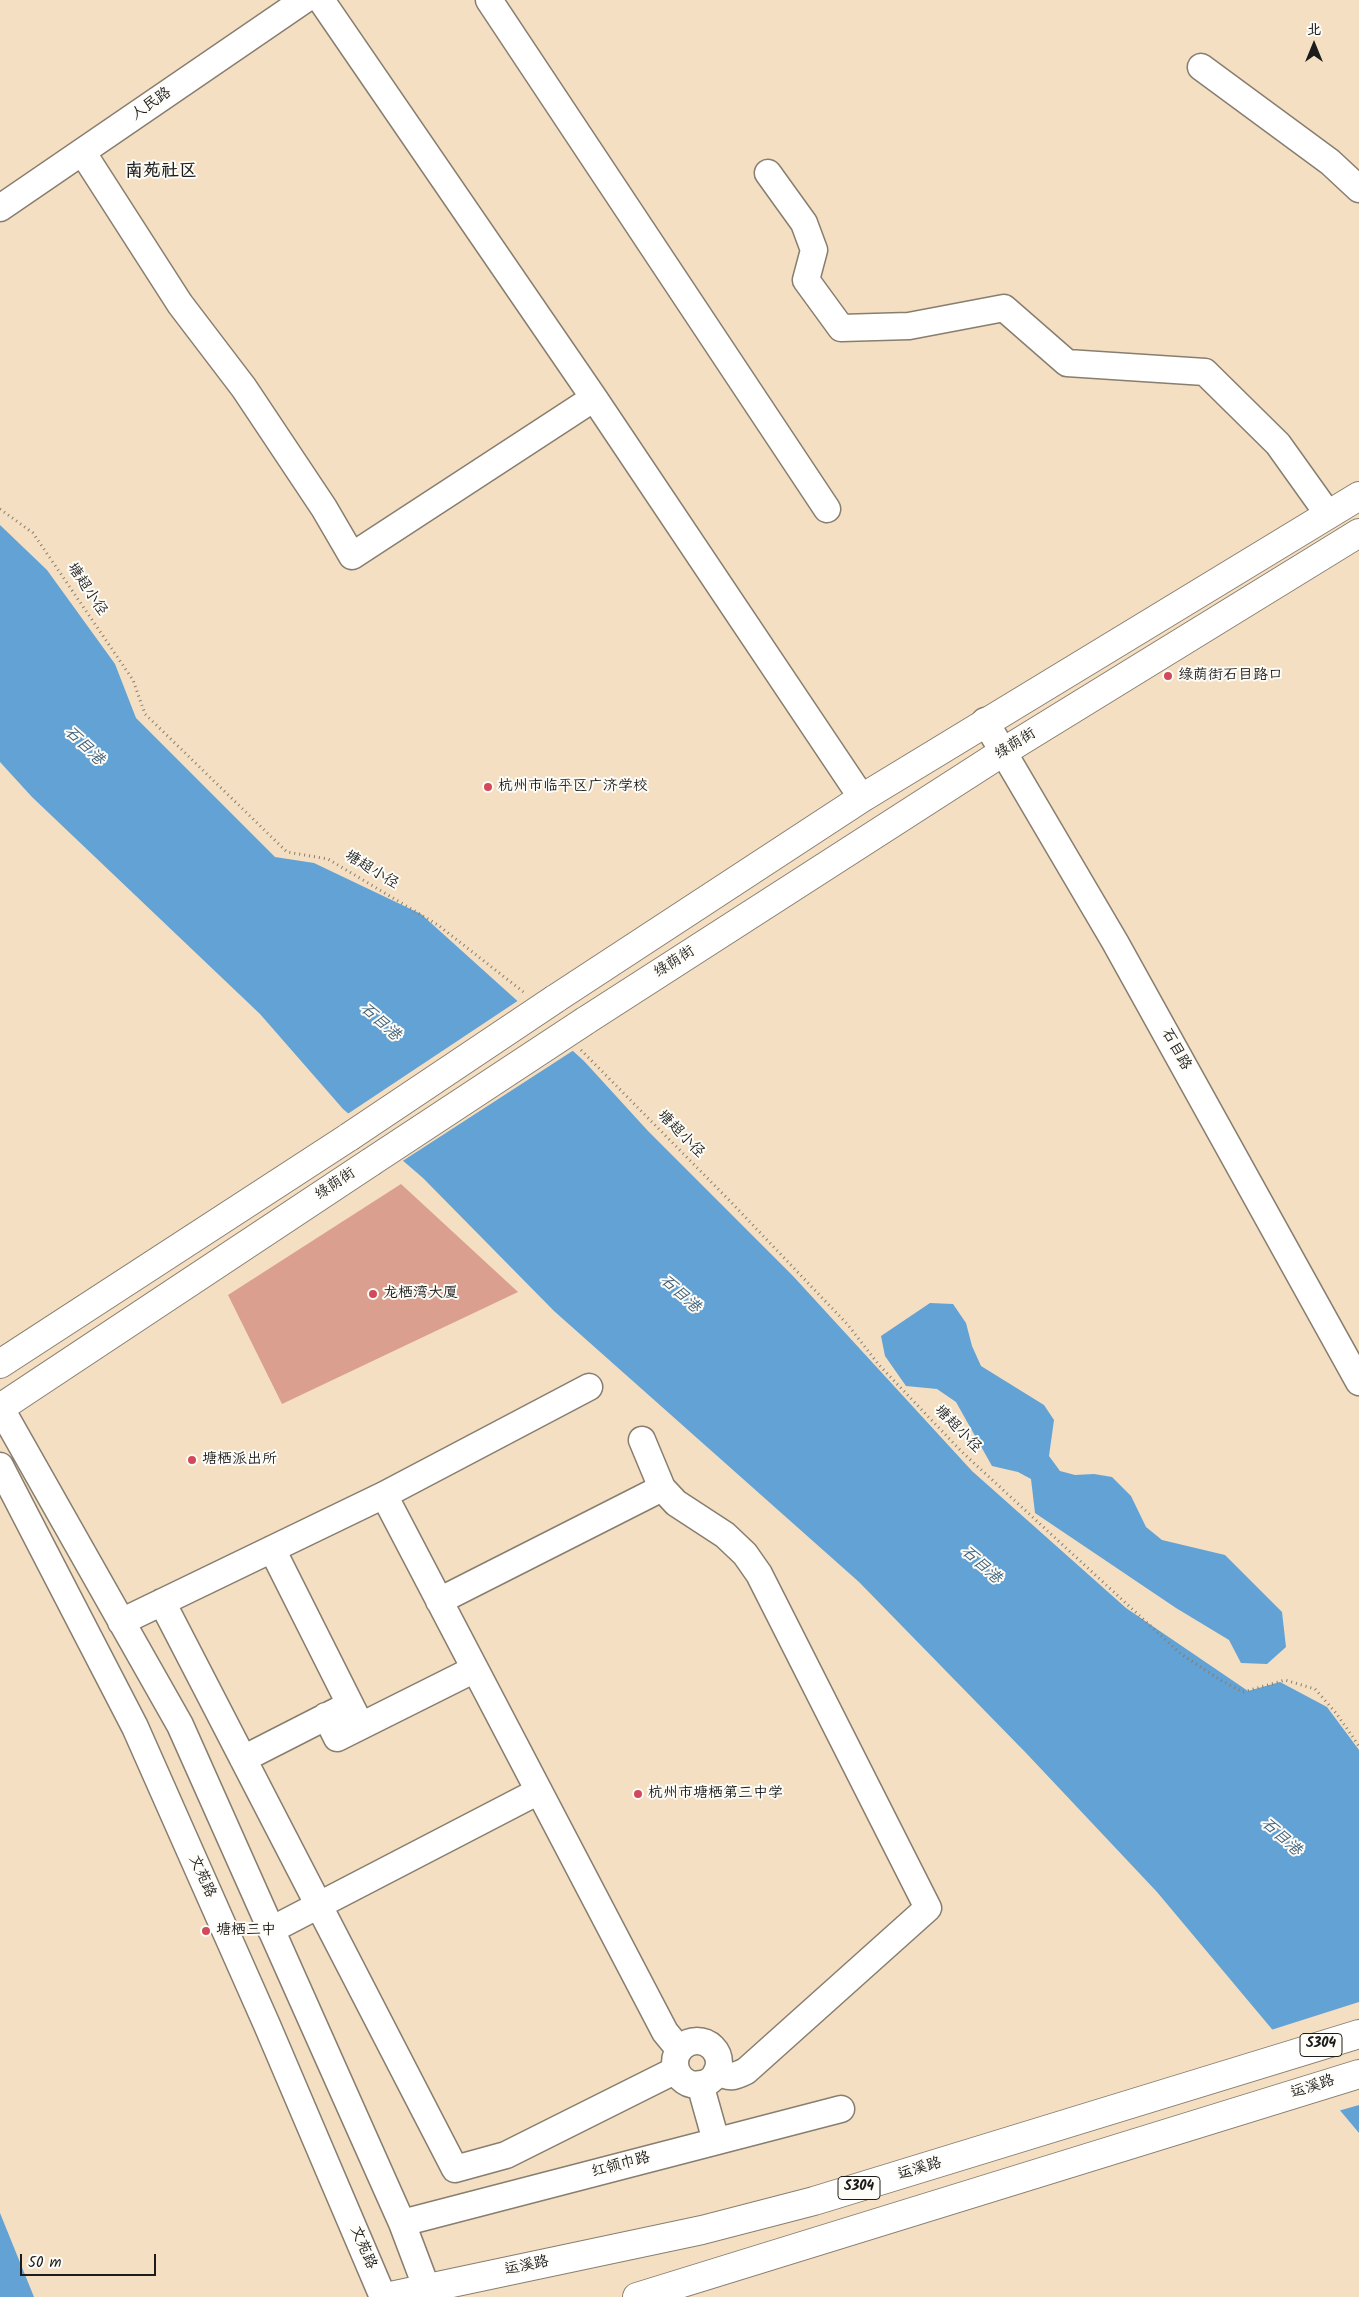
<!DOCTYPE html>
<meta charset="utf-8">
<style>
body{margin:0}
#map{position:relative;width:1359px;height:2297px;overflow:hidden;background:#f4dfc2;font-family:Kalam,"LXGW WenKai TC",sans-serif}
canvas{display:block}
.north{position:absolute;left:1289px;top:20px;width:50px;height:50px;-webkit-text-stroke:4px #fdfcf7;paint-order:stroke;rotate:0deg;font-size:14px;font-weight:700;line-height:20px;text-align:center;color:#1c1c1c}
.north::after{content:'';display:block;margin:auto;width:18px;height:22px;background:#1c1c1c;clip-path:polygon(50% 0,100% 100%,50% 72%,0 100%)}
.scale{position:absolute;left:20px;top:2254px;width:136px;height:22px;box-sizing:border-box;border:2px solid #1c1c1c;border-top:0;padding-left:6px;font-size:15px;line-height:18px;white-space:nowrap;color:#1c1c1c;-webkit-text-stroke:4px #fdfcf7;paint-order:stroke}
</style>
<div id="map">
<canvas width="1359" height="2297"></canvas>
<div class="north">北</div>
<div class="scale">50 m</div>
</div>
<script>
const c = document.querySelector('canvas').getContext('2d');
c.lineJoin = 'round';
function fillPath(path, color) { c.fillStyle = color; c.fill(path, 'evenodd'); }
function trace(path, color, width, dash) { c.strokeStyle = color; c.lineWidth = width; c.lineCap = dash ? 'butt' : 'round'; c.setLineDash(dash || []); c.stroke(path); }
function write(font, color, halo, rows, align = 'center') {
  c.font = font + ' Kalam,"LXGW WenKai TC",sans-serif'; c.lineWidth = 4; c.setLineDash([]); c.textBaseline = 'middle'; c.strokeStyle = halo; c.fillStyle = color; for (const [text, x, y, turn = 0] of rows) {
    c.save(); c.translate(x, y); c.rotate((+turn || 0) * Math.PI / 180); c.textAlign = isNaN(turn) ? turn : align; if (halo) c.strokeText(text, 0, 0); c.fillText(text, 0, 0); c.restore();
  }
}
const water = new Path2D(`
 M 0,525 L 47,570 L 115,664 L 136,718 L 275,857 L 314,863 L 421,914 L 584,1061 L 648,1131 L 793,1276 L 972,1471 L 1126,1608 L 1248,1691 L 1280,1682 L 1327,1707 L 1359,1750 L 1359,2133 L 1157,1892 L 1027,1754 L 859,1582 L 554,1311 L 423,1178 L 343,1109 L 260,1014 L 32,797 L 0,762 Z
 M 930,1303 L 953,1304 L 966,1323 L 972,1346 L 981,1366 L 1044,1405 L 1054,1420 L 1049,1456 L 1060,1471 L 1075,1475 L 1094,1474 L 1112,1477 L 1131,1496 L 1146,1527 L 1162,1540 L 1225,1555 L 1282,1612 L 1286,1647 L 1267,1664 L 1241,1663 L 1229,1640 L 1176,1608 L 1035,1513 L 1031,1479 L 1018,1472 L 992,1466 L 956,1402 L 937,1389 L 906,1386 L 885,1356 L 881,1336 Z
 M 0,2213 L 34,2297 L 0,2297 Z`);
const pier = new Path2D(`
 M 519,1000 L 574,1050 L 401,1162 L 346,1115 Z
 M 1359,2002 L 1359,2105 L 1338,2111 L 1271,2030 Z`);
const building = new Path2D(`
 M 401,1184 L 518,1292 L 282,1404 L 228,1295 Z`);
const path = new Path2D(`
 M 0,509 L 33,533 L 133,680 L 145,714 L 287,852 L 328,859 L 438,925 L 526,994
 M 581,1050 L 730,1201 L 848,1325 L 879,1365 L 962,1452 L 1181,1654 L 1222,1681 L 1243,1692 L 1285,1680 L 1315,1689 L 1336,1713 L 1359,1746`);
const minor = new Path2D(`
 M 321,0 L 594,398 L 862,798
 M 489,0 L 827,509
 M 1201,67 L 1330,162 L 1359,189
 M 83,153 L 180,304 L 244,388 L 324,508 L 352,556 L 594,398
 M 768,173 L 804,223 L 814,250 L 806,280 L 841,328 L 909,326 L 1004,308 L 1067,363 L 1205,372 L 1278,444 L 1328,514
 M 0,208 L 304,0
 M 985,721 L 1115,942 L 1359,1382
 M 0,1407 L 180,1725 L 402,2223 L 430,2297
 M 642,1440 L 662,1488 L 676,1503 L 725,1535 L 745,1554 L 759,1574 L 928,1908 L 746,2071 C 734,2077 729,2079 717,2071
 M 0,1466 L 135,1727 L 267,2025 L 383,2297
 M 384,1495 L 665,2032 L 679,2049
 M 272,1549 L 361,1726
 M 439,1601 L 662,1488
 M 162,1602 L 455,2169 L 506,2155 L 676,2070
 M 121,1622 L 384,1495 L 589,1387
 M 326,1716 L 337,1738 L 475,1669
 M 243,1759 L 341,1709
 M 271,1930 L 539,1791
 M675 2063a22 22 0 1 1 44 0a22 22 0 1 1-44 0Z
 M 700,2084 L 716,2141
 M 402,2223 L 841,2109`);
const major = new Path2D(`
 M 555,999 L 862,798 L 1359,496
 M 585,1021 L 1003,752 L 1359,533
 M 0,1364 L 349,1137
 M 0,1408 L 371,1162`);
const highway = new Path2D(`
 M 386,2297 L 702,2230 L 814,2201 L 1359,2034
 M 637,2297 L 1359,2074`);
const majorBridge = new Path2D(`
 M 349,1137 L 555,999
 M 371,1162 L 585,1021`);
const markers = [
 [1168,676,5,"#d1495b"],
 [488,787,5,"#d1495b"],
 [373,1294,5,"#d1495b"],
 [192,1460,5,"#d1495b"],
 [638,1794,5,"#d1495b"],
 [206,1931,5,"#d1495b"]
];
const shields = [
 [1321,2045,42],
 [859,2188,42]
];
const shieldNames = [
 ["S304",1321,2045],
 ["S304",859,2188]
];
const streetNames = [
 ["人民路",152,105,-35],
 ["塘超小径",86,590,56],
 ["绿荫街",1016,745,-32],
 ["塘超小径",371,871,31],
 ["绿荫街",675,963,-33],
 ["石目路",1175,1050,61],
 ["塘超小径",680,1135,45],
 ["绿荫街",336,1185,-34],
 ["塘超小径",957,1430,45],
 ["文苑路",201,1877,66],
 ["运溪路",1313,2088,-18],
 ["红领巾路",621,2166,-15],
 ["运溪路",920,2170,-17],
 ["文苑路",362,2248,67],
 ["运溪路",527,2267,-12]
];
const poiNames = [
 ["绿荫街石目路口",1178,676],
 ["杭州市临平区广济学校",498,787],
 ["龙栖湾大厦",383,1294],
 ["塘栖派出所",202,1460],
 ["杭州市塘栖第三中学",648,1794],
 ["塘栖三中",216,1931]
];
const waterNames = [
 ["石目港",83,747,44],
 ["石目港",379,1023,42],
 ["石目港",679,1295,42],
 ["石目港",980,1566,42],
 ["石目港",1280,1838,42]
];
const quarterNames = [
 ["南苑社区",161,173]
];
fillPath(water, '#62a2d5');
fillPath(pier, '#f4dfc2');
fillPath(building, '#da9f8f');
trace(minor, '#887e6f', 29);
trace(major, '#887e6f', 30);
trace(highway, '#887e6f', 30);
trace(path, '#887e6f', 3, [1, 4]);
trace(minor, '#fff', 26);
trace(major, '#fff', 28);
trace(highway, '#fff', 28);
trace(majorBridge, '#887e6f', 30, []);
trace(majorBridge, '#fff', 28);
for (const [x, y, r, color] of markers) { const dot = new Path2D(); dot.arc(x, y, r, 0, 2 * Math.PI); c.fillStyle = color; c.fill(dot); trace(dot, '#fdfcf7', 2); }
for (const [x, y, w] of shields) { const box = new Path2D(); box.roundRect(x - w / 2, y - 11.5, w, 23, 4); c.fillStyle = '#fdfcf7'; c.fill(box); trace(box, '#1c1c1c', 1); }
write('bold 14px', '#1c1c1c', null, shieldNames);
write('15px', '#1c1c1c', '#fdfcf7', streetNames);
write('15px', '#1c1c1c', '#fdfcf7', poiNames, 'left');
write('italic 16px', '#3f5f78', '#fdfcf7', waterNames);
write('bold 18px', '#1c1c1c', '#fdfcf7', quarterNames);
</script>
